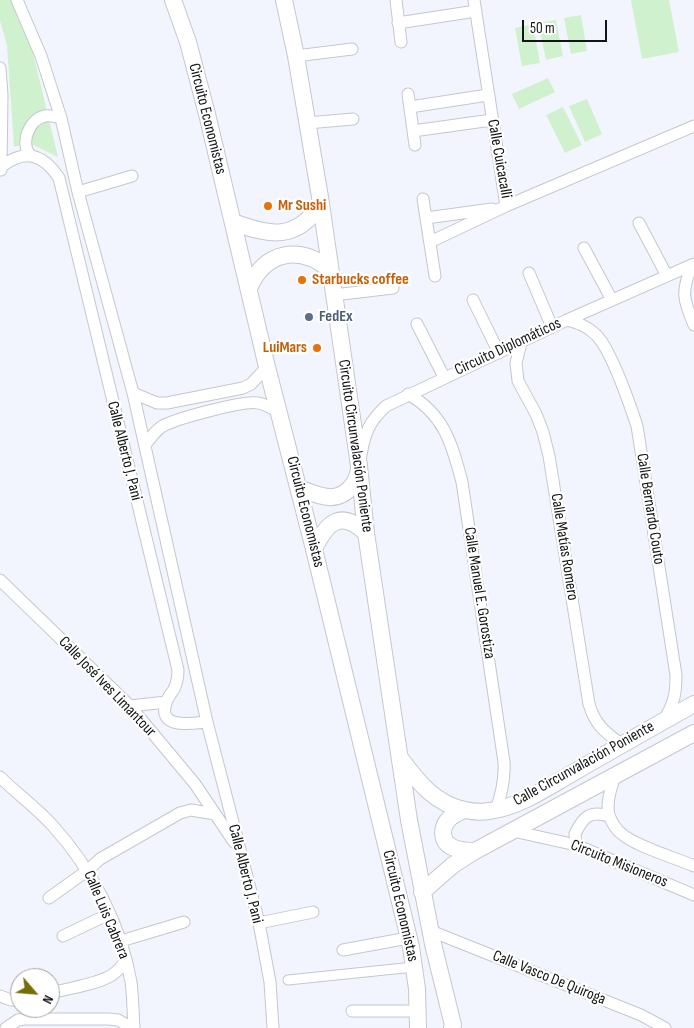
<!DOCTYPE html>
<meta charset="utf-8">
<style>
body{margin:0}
#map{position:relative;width:694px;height:1028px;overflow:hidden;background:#f3f5fe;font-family:"Sofia Sans Condensed",sans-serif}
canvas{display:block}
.north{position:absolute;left:10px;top:968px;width:50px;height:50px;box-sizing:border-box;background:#fff;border:1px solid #a1a1a2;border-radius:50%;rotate:117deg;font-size:14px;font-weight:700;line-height:20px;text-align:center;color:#131417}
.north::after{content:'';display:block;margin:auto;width:18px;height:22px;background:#776d08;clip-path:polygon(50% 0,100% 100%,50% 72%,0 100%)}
.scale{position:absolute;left:522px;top:20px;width:85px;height:22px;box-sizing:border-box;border:2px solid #131417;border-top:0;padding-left:6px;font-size:15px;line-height:18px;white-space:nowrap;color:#131417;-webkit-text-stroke:4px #fff;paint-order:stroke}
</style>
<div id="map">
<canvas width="694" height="1028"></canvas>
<div class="north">N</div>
<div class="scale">50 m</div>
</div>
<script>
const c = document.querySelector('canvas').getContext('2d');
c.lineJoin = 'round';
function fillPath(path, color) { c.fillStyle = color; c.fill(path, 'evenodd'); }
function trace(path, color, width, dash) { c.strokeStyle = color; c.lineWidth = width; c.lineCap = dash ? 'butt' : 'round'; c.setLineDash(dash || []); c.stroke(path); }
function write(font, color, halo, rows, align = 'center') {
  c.font = font + ' "Sofia Sans Condensed",sans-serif'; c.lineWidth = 4.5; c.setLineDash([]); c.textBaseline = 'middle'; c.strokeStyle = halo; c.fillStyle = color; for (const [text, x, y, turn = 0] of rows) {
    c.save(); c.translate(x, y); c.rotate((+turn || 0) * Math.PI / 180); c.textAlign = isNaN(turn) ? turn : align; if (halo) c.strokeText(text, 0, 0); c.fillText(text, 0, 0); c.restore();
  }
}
const green = new Path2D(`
 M 0,0 L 12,0 L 31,45 L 58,157 L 29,143 L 14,147 L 7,45 L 0,21 Z
 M 631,0 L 669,0 L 679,52 L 642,59 Z
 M 581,15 L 587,51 L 571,54 L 564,18 Z
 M 556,20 L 563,56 L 546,60 L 538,23 Z
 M 533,24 L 540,63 L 522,66 L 515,28 Z
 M 548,78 L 555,92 L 519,109 L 512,94 Z
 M 587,99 L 602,134 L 585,142 L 569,106 Z
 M 563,107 L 582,145 L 565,153 L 546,115 Z`);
const pedestrian = new Path2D(`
 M 288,980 L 414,967`);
const minor = new Path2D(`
 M 17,0 L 41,56 L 61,118 L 78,192 L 133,393 L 207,722 L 259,923 L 270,982 L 273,1028
 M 396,0 L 401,42
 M 474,0 L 506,206
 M 398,23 L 476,11
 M 296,56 L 352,49
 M 0,68 L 2,95 L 1,170
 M 408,94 L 415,145
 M 410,107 L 488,95
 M 307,123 L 353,119
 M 413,131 L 492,120
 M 30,155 C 20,143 29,119 45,116 C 51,115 56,117 61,118
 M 1,167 C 25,148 43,154 59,178 L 178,670 C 178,677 177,683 174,689 C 171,694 167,698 166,703 C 157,730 193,723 207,722
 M 78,192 L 132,176
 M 423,199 L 435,276
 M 426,218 L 492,209
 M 639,223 L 667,276
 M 430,242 L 506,206 L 694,126
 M 584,248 L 612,300
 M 692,265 C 681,292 683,299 694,325
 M 529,273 L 552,327
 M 334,295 L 393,288
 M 473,300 L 499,353
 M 567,320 C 578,323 587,326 595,334 C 610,347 630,405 637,426 L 676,675 C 676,695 674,703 664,720
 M 417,324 L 444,377
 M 521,343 L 516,363 L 518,381 L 536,414 L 543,432 L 549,456 L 589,704 C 595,725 605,732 622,745
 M 133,393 L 157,403 L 167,403 L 243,388 L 251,384 L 267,367
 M 408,394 C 444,414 452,444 462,482 L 504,762 C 505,779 502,793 496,810
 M 146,444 C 150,438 155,432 161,427 C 174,419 244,400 258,403 C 266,404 272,408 279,413
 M 361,455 C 365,432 369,422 386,406 L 567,320 L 694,264
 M 0,580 L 130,706 L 195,784 L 234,842
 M 130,706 L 166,702
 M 615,776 C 611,788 606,802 609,815 C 611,821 616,830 622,834 C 635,846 676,858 694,866
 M 0,777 C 17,794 37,808 53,826 C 92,869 121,925 131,982 C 133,997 133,1013 134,1028
 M 513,831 L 576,845 L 694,895
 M 576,845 L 575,834 C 583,817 590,810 609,816
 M 49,898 L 88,870 L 100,859 L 180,813 L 191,810 L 215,814
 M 259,923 L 313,912
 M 431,931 L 641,1015 L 665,1028
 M 63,936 L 109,914
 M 121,941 L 184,922
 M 343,950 L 408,938
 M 50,993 C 67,989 98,984 112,975 C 118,971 122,966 126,960
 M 0,996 L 11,1000 L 20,1000
 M 352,1011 L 417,1011
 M 6,1028 L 18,1020 L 25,1019 L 109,1019 L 118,1020 L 132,1028`);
const secondary = new Path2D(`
 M 173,0 L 188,42 L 207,114 L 267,367 L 314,549 L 411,947 L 417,989 L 418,1028
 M 284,0 L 296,56 L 320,197 L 359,466 L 366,533 L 409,820 L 433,944 L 453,1025 L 452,1028
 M 233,222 C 270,236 296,241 321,204
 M 249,288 C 265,251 299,245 329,269
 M 299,488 C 317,495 336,505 351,487 C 356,482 358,476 359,469
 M 314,549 C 327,522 341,509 366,533
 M 401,759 C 418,782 435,804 465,810 C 474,812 486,812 495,810 C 522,805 548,787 571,774 C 612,750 653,727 694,704
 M 464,810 C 460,812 454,814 450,818 C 441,826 440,841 452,847 C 459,851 467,851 475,851
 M 422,892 L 453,865 L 475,851 L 694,733`);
const markers = [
 [268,206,5,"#e8710a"],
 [302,280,5,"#e8710a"],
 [309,317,5,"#5c6f8a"],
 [317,348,5,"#e8710a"]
];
const streetNames = [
 ["Circuito Economistas",207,119,76],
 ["Calle Cuicacalli",499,159,80],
 ["Circuito Diplomáticos",508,347,-25],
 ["Circuito Circunvalación Poniente",355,446,82],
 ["Calle Alberto J. Pani",124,451,76],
 ["Calle Bernardo Couto",650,509,81],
 ["Circuito Economistas",305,512,76],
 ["Calle Matías Romero",564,547,81],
 ["Calle Manuel E. Gorostiza",479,593,81],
 ["Calle José Ives Limantour",107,687,46],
 ["Calle Circunvalación Poniente",584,764,-29],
 ["Circuito Misioneros",619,864,22],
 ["Calle Alberto J. Pani",245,874,76],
 ["Circuito Economistas",400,906,77],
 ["Calle Luis Cabrera",106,915,67],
 ["Calle Vasco De Quiroga",549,978,22]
];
const foodNames = [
 ["Mr Sushi",278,206],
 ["Starbucks coffee",312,280],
 ["LuiMars",307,348,"right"]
];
const serviceNames = [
 ["FedEx",319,317]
];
fillPath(green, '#d0f1ce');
trace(pedestrian, '#c4c7d0', 11);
trace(minor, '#c4c7d0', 13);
trace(secondary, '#c4c7d0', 18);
trace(pedestrian, '#fff', 9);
trace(minor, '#fff', 11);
trace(secondary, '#fff', 16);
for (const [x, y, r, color] of markers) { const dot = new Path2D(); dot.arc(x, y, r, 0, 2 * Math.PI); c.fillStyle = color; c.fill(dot); trace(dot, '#fff', 2); }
write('16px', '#131417', '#fff', streetNames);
write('bold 16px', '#c56008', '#fff', foodNames, 'left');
write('bold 16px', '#4e5e75', '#fff', serviceNames, 'left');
</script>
